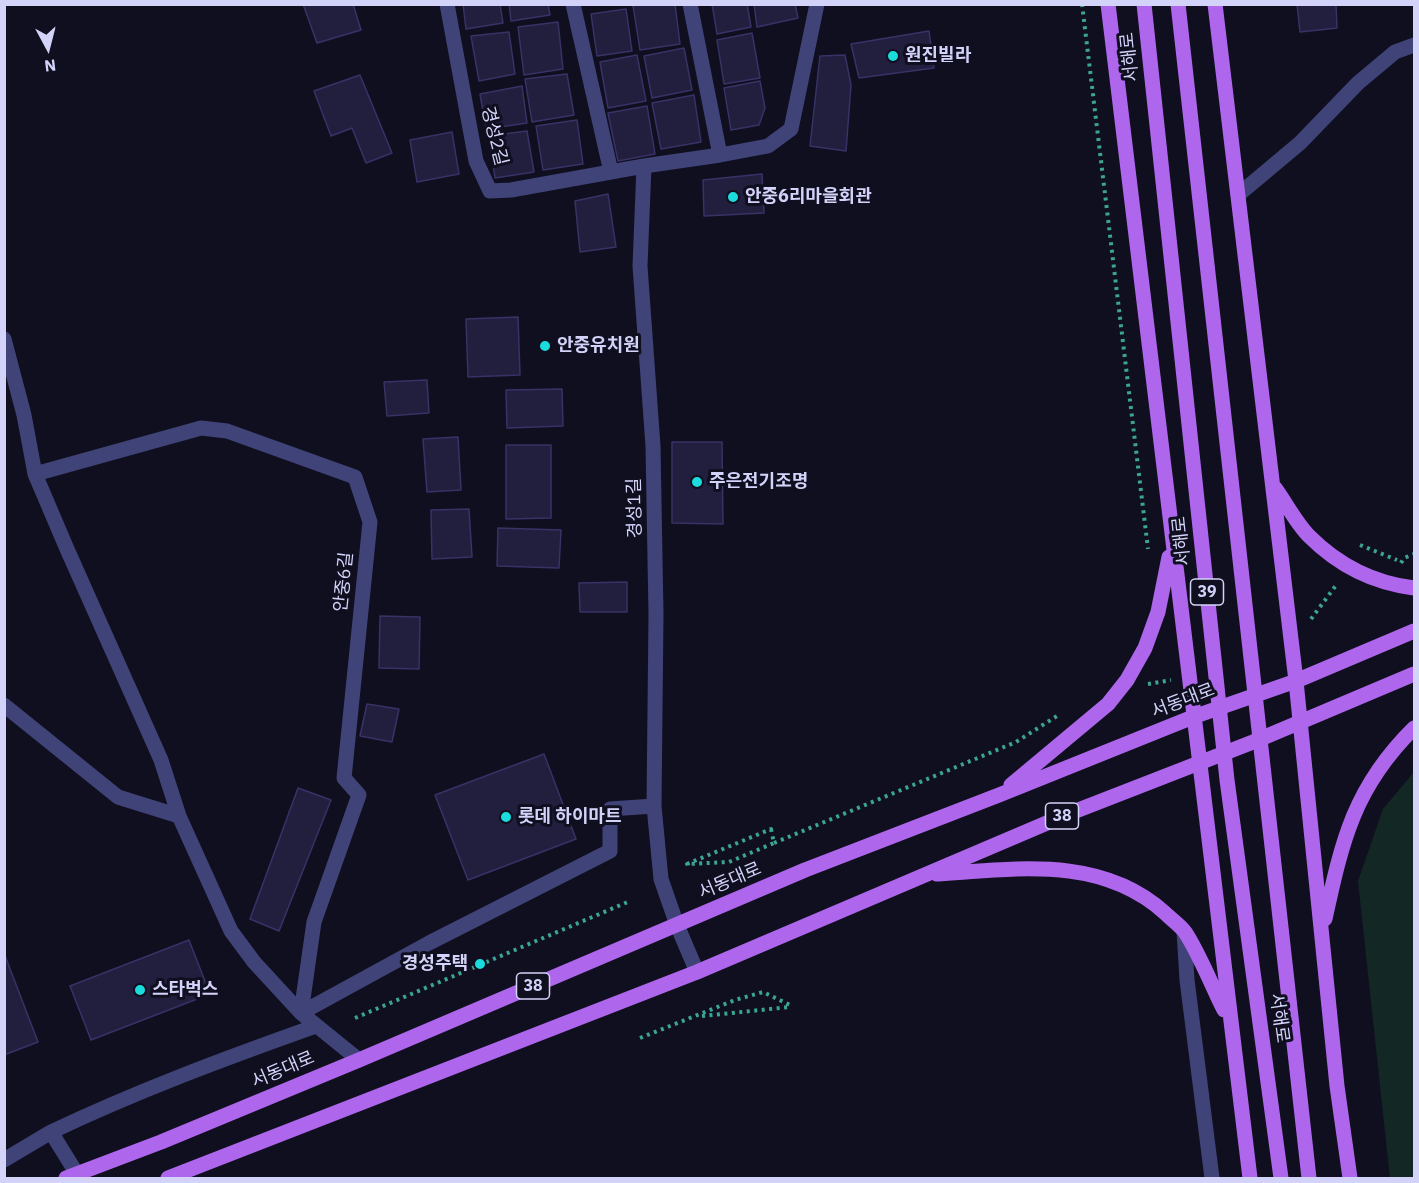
<!DOCTYPE html>
<meta charset="utf-8">
<style>
body{margin:0}
#map{position:relative;width:1419px;height:1183px;overflow:hidden;background:#100f1f;font-family:"IBM Plex Sans",sans-serif}
canvas{display:block}
.frame{position:absolute;inset:0;border:6px solid #d3d3fa;pointer-events:none}
.north{position:absolute;left:18px;top:18px;width:60px;height:60px;-webkit-text-stroke:4px #100f1f;paint-order:stroke;rotate:173deg;font-size:16px;font-weight:700;line-height:24px;text-align:center;color:#d3d3fa}
.north::after{content:'';display:block;margin:auto;width:21px;height:27px;background:#d3d3fa;clip-path:polygon(50% 0,100% 100%,50% 72%,0 100%)}
</style>
<div id="map">
<canvas width="1419" height="1183"></canvas>
<div class="frame"></div>
<div class="north">N</div>
</div>
<script>
const c = document.querySelector('canvas').getContext('2d');
c.lineJoin = 'round';
function fillPath(path, color) { c.fillStyle = color; c.fill(path, 'evenodd'); }
function trace(path, color, width, dash) { c.strokeStyle = color; c.lineWidth = width; c.lineCap = dash ? 'butt' : 'round'; c.setLineDash(dash || []); c.stroke(path); }
function write(font, color, halo, rows, align = 'center') {
  c.font = font + ' "IBM Plex Sans","Noto Sans KR",sans-serif'; c.lineWidth = 6; c.setLineDash([]); c.textBaseline = 'middle'; c.strokeStyle = halo; c.fillStyle = color; for (const [text, x, y, turn = 0] of rows) {
    c.save(); c.translate(x, y); c.rotate((+turn || 0) * Math.PI / 180); c.textAlign = isNaN(turn) ? turn : align; if (halo) c.strokeText(text, 0, 0); c.fillText(text, 0, 0); c.restore();
  }
}
const green = new Path2D(`
 M 1414,772 L 1414,1178 L 1390,1178 L 1358,881 L 1383,809 Z`);
const building = new Path2D(`
 M 303,4 L 353,4 L 361,30 L 317,43 Z
 M 463,4 L 500,4 L 503,23 L 466,29 Z
 M 509,4 L 548,4 L 550,15 L 511,21 Z
 M 641,4 L 675,4 L 680,44 L 640,50 L 633,6 Z
 M 712,4 L 747,4 L 751,27 L 717,34 Z
 M 754,4 L 795,4 L 798,18 L 757,27 Z
 M 1297,4 L 1336,4 L 1337,28 L 1300,32 Z
 M 626,9 L 632,51 L 597,56 L 591,14 Z
 M 558,22 L 563,69 L 524,75 L 518,27 Z
 M 929,31 L 934,68 L 859,78 L 851,44 Z
 M 509,32 L 515,74 L 479,81 L 471,36 Z
 M 752,33 L 760,78 L 724,84 L 717,40 Z
 M 684,48 L 692,90 L 652,98 L 644,56 Z
 M 637,55 L 646,101 L 608,108 L 600,62 Z
 M 845,55 L 851,85 L 846,151 L 810,146 L 820,56 Z
 M 567,74 L 574,115 L 532,122 L 525,79 Z
 M 360,75 L 392,153 L 366,163 L 352,128 L 331,136 L 314,91 Z
 M 760,81 L 765,108 L 759,125 L 731,130 L 724,88 Z
 M 522,86 L 527,123 L 486,129 L 480,94 Z
 M 694,95 L 701,142 L 661,149 L 652,103 Z
 M 647,106 L 655,154 L 618,161 L 608,113 Z
 M 577,120 L 583,164 L 543,170 L 536,126 Z
 M 527,131 L 534,172 L 495,178 L 489,136 Z
 M 452,132 L 459,174 L 417,182 L 410,140 Z
 M 762,174 L 764,213 L 704,216 L 703,180 Z
 M 608,194 L 616,247 L 580,252 L 575,201 Z
 M 518,317 L 520,375 L 468,377 L 466,319 Z
 M 427,380 L 429,413 L 387,416 L 384,382 Z
 M 562,389 L 563,426 L 507,428 L 506,390 Z
 M 458,437 L 461,490 L 427,492 L 423,439 Z
 M 672,442 L 722,442 L 723,524 L 672,523 Z
 M 506,445 L 551,445 L 551,518 L 506,519 Z
 M 469,509 L 472,557 L 432,559 L 431,510 Z
 M 498,528 L 561,530 L 559,568 L 497,566 Z
 M 627,582 L 627,612 L 580,612 L 579,583 Z
 M 380,616 L 420,617 L 419,669 L 379,668 Z
 M 367,704 L 399,709 L 392,742 L 360,736 Z
 M 544,754 L 576,839 L 468,880 L 435,795 Z
 M 298,788 L 331,800 L 279,931 L 250,919 Z
 M 189,940 L 210,994 L 91,1040 L 70,986 Z
 M 4,953 L 38,1042 L 4,1055 Z`);
const path = new Path2D(`
 M 1082,4 L 1148,549
 M 1360,545 L 1397,560
 M 1401,563 L 1404,558 L 1414,554
 M 1311,619 L 1337,584
 M 1148,684 L 1171,680
 M 771,829 L 774,843 L 729,862 L 687,864 Z
 M 774,843 L 1016,742 L 1057,716
 M 702,1016 L 790,1007
 M 355,1018 L 630,901
 M 640,1038 L 735,1000 L 763,992 L 792,1006`);
const minor = new Path2D(`
 M 447,4 L 476,161 L 490,191 L 511,190 L 644,166
 M 573,4 L 611,172
 M 690,4 L 720,155 L 644,166 L 640,266 L 653,446 L 656,614 L 654,806 L 661,879 L 677,925 L 697,972
 M 720,155 L 768,146 L 791,129 L 817,4
 M 1238,195 L 1300,143 L 1358,83 L 1395,52 L 1414,45
 M 4,339 L 24,415 L 35,474 L 67,549 L 161,760 L 179,816 L 231,931 L 254,962 L 301,1013 L 359,1060
 M 35,474 L 201,428 L 227,431 L 355,477 L 370,522 L 344,778 L 359,795 L 314,922 L 301,1013
 M 4,705 L 118,797 L 179,816
 M 1184,931 L 1187,980 L 1212,1178
 M 301,1013 L 429,943 L 610,851 L 610,809 L 654,806
 M 51,1132 C 137,1091 226,1058 316,1026
 M 4,1160 L 51,1132 L 77,1174`);
const major = new Path2D(`
 M 1108,4 L 1250,1178
 M 1215,4 L 1296,681 L 1337,1086 L 1350,1178
 M 1275,488 C 1286,503 1296,523 1309,536 C 1339,566 1373,583 1414,588
 M 1011,785 L 1108,704 L 1127,680 L 1145,648 L 1158,612 L 1169,557
 M 937,874 C 1016,869 1101,855 1165,913 C 1171,919 1180,925 1185,932 C 1199,953 1212,986 1224,1010
 M 1325,919 C 1342,841 1354,787 1414,728
 M 66,1178 L 161,1142 L 359,1060 L 805,870 L 999,795 L 1193,717 L 1296,681 L 1414,631
 M 168,1178 L 697,972 L 1068,814 L 1253,742 L 1414,674`);
const majorBridge = new Path2D(`
 M 1144,4 L 1227,780 L 1281,1178
 M 1178,4 L 1309,1178`);
const markers = [
 [893,56,6,"#1bdcdd"],
 [733,197,6,"#1bdcdd"],
 [545,346,6,"#1bdcdd"],
 [697,482,6,"#1bdcdd"],
 [506,817,6,"#1bdcdd"],
 [480,964,6,"#1bdcdd"],
 [140,990,6,"#1bdcdd"]
];
const shields = [
 [1207,592,33],
 [1062,816,33],
 [533,986,33]
];
const shieldNames = [
 ["39",1207,592],
 ["38",1062,816],
 ["38",533,986]
];
const poiNames = [
 ["원진빌라",905,56],
 ["안중6리마을회관",745,197],
 ["안중유치원",557,346],
 ["주은전기조명",709,482],
 ["롯데 하이마트",518,817],
 ["경성주택",468,964,"right"],
 ["스타벅스",152,990]
];
const streetNames = [
 ["서해로",1130,57,-96],
 ["경성2길",494,136,76],
 ["경성1길",635,508,-91],
 ["서해로",1182,541,-96],
 ["안중6길",344,582,-84],
 ["서동대로",1183,701,-21],
 ["서동대로",730,881,-23],
 ["서해로",1279,1018,82],
 ["서동대로",283,1070,-23]
];
fillPath(green, '#132825');
fillPath(building, '#211e3e');
trace(building, '#383267', 1.5);
trace(path, '#3ca494', 4, [3, 4.5]);
trace(minor, '#404378', 15);
trace(major, '#ae67ec', 15);
trace(majorBridge, '#ae67ec', 15);
for (const [x, y, r, color] of markers) { const dot = new Path2D(); dot.arc(x, y, r, 0, 2 * Math.PI); c.fillStyle = color; c.fill(dot); trace(dot, '#100f1f', 2); }
for (const [x, y, w] of shields) { const box = new Path2D(); box.roundRect(x - w / 2, y - 13, w, 26, 4.5); c.fillStyle = '#100f1f'; c.fill(box); trace(box, '#d3d3fa', 1.5); }
write('bold 16px', '#d3d3fa', null, shieldNames);
write('bold 18px', '#d3d3fa', '#100f1f', poiNames, 'left');
write('18px', '#d3d3fa', '#100f1f', streetNames);
</script>
